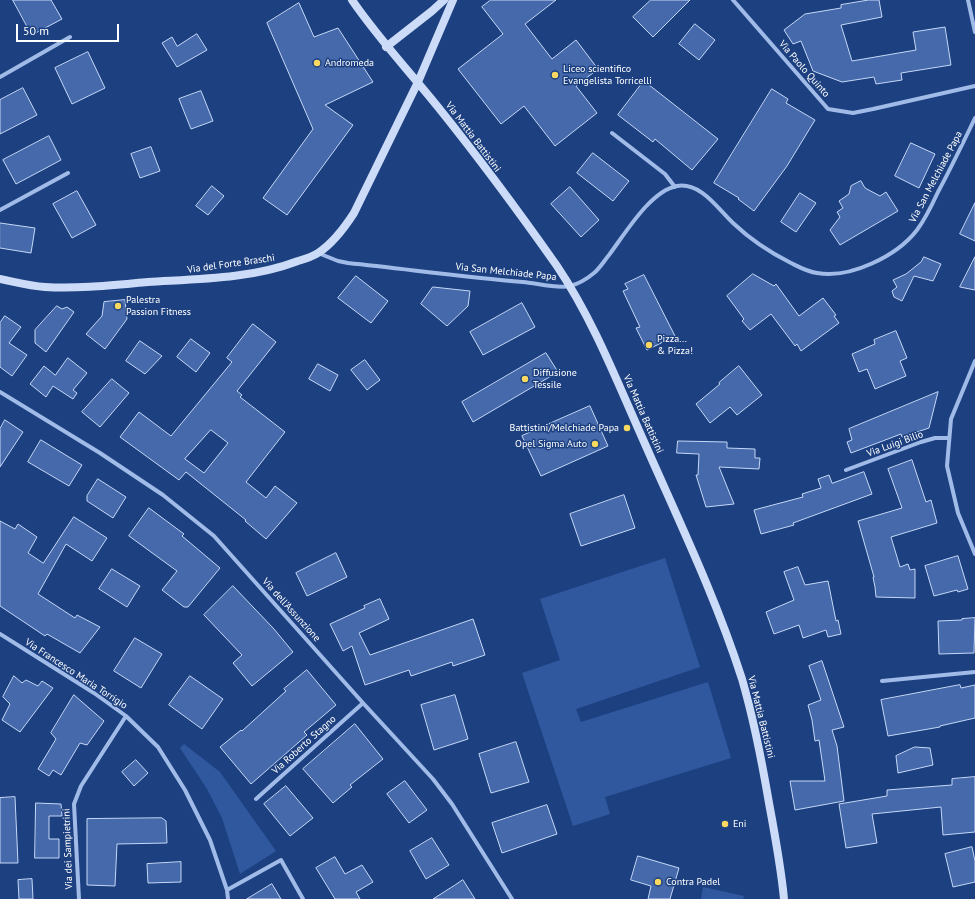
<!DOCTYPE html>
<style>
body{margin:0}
#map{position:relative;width:975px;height:899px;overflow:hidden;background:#1d4080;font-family:"PT Sans",sans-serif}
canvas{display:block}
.scale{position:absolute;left:16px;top:24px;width:103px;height:18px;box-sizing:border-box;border:2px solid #fff;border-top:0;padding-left:5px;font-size:12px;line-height:14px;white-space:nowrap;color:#fff;-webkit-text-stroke:3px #1d4080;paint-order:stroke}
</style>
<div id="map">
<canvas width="975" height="899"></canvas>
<div class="scale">50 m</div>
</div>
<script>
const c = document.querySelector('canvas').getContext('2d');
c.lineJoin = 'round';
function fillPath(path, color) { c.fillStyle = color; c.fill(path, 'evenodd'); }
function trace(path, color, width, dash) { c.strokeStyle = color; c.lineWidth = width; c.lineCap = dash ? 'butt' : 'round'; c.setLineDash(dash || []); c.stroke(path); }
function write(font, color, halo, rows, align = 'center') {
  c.font = font + ' "PT Sans",sans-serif'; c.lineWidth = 3; c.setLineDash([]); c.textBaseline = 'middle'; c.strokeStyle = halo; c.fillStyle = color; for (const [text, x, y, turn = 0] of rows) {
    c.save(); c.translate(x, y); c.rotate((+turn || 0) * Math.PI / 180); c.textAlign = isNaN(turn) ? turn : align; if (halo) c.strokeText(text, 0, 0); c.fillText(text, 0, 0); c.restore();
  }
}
const green = new Path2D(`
 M 665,558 L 700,667 L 576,709 L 581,722 L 708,682 L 731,758 L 605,797 L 610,814 L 573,826 L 522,673 L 560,660 L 540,599 Z
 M 184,744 L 220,772 L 276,851 L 240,874 L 222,818 L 207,789 L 180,748 Z
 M 703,887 L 744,896 L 743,899 L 701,899 Z`);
const building = new Path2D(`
 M 13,0 L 51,0 L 62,19 L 32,35 Z
 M 491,0 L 556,0 L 525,24 L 552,59 L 576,40 L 598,69 L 576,86 L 597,113 L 555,146 L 524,106 L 501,124 L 458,69 L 503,34 L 482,7 Z
 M 651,0 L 690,0 L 653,37 L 633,17 Z
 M 869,0 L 879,0 L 882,17 L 841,25 L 852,61 L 916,50 L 913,32 L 945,27 L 951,65 L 901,73 L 902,80 L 876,84 L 874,77 L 842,82 L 813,71 L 801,41 L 793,44 L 784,30 L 805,14 L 841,8 L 841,5 Z
 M 299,3 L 314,37 L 338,28 L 373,82 L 325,105 L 353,125 L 287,215 L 263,198 L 313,129 L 267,23 Z
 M 695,24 L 715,40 L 699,60 L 679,44 Z
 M 197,34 L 207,50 L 177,67 L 162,43 L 172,37 L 177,46 Z
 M 88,52 L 105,88 L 72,104 L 55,68 Z
 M 644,81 L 718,139 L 692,170 L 655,139 L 653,142 L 618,115 Z
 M 23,88 L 37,115 L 0,134 L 0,100 Z
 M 772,89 L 788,99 L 786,103 L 815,120 L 787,166 L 754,211 L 738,199 L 739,198 L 714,183 Z
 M 201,91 L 213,121 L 191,129 L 179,99 Z
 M 49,136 L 61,160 L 16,184 L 3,160 Z
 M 911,143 L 935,154 L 919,188 L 895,176 Z
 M 151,147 L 160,171 L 140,178 L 131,154 Z
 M 593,153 L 629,181 L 613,201 L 577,173 Z
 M 861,181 L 865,188 L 880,196 L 886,192 L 898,211 L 840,245 L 830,230 L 840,217 L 837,212 L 843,208 L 839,201 L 849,194 L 851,186 Z
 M 212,186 L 224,196 L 208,215 L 196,206 Z
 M 570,187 L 599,220 L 581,237 L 551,204 Z
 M 77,191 L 96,225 L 72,238 L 53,204 Z
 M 800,193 L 816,203 L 796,232 L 781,222 Z
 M 975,203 L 975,241 L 960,234 Z
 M 0,223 L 35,228 L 31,253 L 0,248 Z
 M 924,257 L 941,264 L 933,281 L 914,276 L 902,301 L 894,297 L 892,291 L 897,287 L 893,280 L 906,274 L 921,262 Z
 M 975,257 L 975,290 L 960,287 Z
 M 753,274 L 774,286 L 776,284 L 799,316 L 823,298 L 836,315 L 834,316 L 839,323 L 801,351 L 797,344 L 795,346 L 771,314 L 750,330 L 742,321 L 744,319 L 727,296 Z
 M 644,275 L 675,336 L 647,350 L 636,328 L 640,327 L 623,291 L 628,289 L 625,284 Z
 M 356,276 L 388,301 L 371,323 L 338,298 Z
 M 433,287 L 470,291 L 468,306 L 447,326 L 421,304 Z
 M 125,300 L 127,319 L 105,349 L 86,334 L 102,316 L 104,302 Z
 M 522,303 L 535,327 L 483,355 L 470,332 Z
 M 57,306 L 62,309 L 67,307 L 74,312 L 46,352 L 35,343 L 35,330 Z
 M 5,316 L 21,327 L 9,343 L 27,355 L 12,376 L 0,367 L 0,323 Z
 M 253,324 L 276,342 L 237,391 L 242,395 L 240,397 L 285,432 L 246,482 L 266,498 L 275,486 L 297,503 L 266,539 L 245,521 L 246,520 L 186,472 L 179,480 L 120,437 L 139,412 L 171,436 L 232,362 L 227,358 ZM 211,430 L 228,443 L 204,473 L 185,459 Z
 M 896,331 L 907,358 L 900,361 L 906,376 L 875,389 L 867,369 L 859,372 L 852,354 L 875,344 L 874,340 Z
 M 191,339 L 210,353 L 196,372 L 177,357 Z
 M 140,341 L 162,356 L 145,374 L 126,361 Z
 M 546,353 L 558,372 L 473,422 L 462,402 Z
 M 68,358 L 87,373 L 73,390 L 77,393 L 73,399 L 53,386 L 46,397 L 30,384 L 44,366 L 55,375 Z
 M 365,360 L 380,380 L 367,390 L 351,370 Z
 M 318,364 L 338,375 L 330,391 L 309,379 Z
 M 739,366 L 762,395 L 737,415 L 730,407 L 710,423 L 696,404 L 720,384 L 719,383 Z
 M 112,379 L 129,393 L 100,427 L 82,412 Z
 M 938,392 L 929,428 L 902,437 L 901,434 L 851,453 L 847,442 L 852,440 L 849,429 Z
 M 590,406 L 608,446 L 541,476 L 522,436 Z
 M 5,420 L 23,432 L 0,467 L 0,429 Z
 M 41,440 L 82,465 L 69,486 L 28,462 Z
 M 678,441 L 727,442 L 727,448 L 755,449 L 755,458 L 760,458 L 759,469 L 719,467 L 734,504 L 706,507 L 696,475 L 698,475 L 699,454 L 677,453 Z
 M 912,460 L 926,502 L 931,500 L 937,523 L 891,537 L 900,567 L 908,564 L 910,570 L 915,569 L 915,598 L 876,597 L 875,587 L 873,577 L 874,577 L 858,521 L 902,508 L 888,469 Z
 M 864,472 L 872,494 L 793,523 L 794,525 L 761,534 L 754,510 L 803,497 L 802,494 L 821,488 L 818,479 L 829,475 L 832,483 Z
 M 98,479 L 126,497 L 113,518 L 87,501 L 87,496 Z
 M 624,495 L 635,528 L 581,546 L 570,514 Z
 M 149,508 L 184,534 L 182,536 L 220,568 L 188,607 L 184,607 L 162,590 L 177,571 L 129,536 Z
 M 74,517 L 107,538 L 92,561 L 66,544 L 38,594 L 75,618 L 77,615 L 100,627 L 80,653 L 47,634 L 45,636 L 0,606 L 0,521 L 15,529 L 18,524 L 37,537 L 28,553 L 43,563 Z
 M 336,553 L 347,577 L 307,596 L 296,573 Z
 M 958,556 L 968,589 L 958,592 L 957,590 L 934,596 L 925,566 Z
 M 798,567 L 805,585 L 828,581 L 836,621 L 838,620 L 841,634 L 828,637 L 826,630 L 803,638 L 799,625 L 774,634 L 766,612 L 794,600 L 784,572 Z
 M 112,569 L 140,586 L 127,607 L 99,589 Z
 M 233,586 L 274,629 L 293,652 L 252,686 L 233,663 L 242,655 L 204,615 Z
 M 380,599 L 389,619 L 359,633 L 370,655 L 473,619 L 485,655 L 453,666 L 452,662 L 411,676 L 409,670 L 365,685 L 352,646 L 343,651 L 330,624 L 365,608 L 364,606 Z
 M 975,618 L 974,653 L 939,654 L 938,621 L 962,620 L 962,619 Z
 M 135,638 L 162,654 L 141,688 L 114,671 Z
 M 822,661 L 844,727 L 832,730 L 837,746 L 844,801 L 795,810 L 790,781 L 825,781 L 819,740 L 815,741 L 812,720 L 808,705 L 821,700 L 809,666 Z
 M 307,670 L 336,705 L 304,732 L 307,735 L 251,784 L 220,747 L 241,730 L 242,731 L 286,691 L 284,689 Z
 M 14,676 L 22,683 L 26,680 L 38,686 L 42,681 L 53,688 L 20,732 L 2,720 L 10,704 L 3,697 Z
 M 190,676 L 223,699 L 202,729 L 169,705 Z
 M 960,685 L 961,688 L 975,685 L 975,718 L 940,726 L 940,727 L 888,736 L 881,700 Z
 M 74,695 L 104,721 L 87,745 L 80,743 L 61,775 L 53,770 L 49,776 L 38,769 L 56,739 L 51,733 Z
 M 455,695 L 468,739 L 434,750 L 421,705 Z
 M 355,724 L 383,759 L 350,785 L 352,787 L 333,803 L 303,769 Z
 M 516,742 L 529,782 L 491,793 L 479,754 Z
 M 915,747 L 930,748 L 933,765 L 898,773 L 896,756 Z
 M 136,760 L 148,773 L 134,786 L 122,772 Z
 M 975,777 L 975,832 L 943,835 L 941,807 L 872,814 L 877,843 L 846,848 L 839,804 L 887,796 L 887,790 L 952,785 L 952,779 Z
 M 405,781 L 427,810 L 409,823 L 387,794 Z
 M 286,786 L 313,818 L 290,836 L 264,804 Z
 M 15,797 L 18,863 L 0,863 L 0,798 Z
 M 36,803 L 61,804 L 62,816 L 49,816 L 49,839 L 59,839 L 59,858 L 35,858 Z
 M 547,805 L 557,834 L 502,853 L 492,823 Z
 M 162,818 L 166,821 L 167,843 L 117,844 L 115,886 L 87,885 L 87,819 Z
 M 432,838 L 449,865 L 426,879 L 410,851 Z
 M 972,847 L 975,861 L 975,882 L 953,887 L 945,854 Z
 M 638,856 L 679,868 L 670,899 L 648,899 L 651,886 L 631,880 Z
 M 335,857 L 345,874 L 362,865 L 373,882 L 356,892 L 360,899 L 335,899 L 316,868 Z
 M 181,862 L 181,882 L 148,883 L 147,864 Z
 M 32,879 L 33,899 L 19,899 L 18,880 Z
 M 463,880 L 475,899 L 433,899 L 455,885 Z
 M 272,884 L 281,899 L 247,899 Z`);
const street = new Path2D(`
 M 733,0 L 828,109 L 853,113 L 873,109 L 975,86
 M 968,0 L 975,32
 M 0,77 L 70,37
 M 612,133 L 665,174 L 675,187
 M 0,210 L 68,173
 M 318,253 L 338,261 L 348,263 C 406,269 464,277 523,282 C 536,283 557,289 570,286 C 578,284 588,278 594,273 C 600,268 604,261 609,255 C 625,234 650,191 677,186 C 701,182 718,209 733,223 C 752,241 769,252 791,263 C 799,267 808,272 817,273 C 850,279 897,256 917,230 C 926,218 932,205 938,192 C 951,168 963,143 975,118
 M 975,361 L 951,419 L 947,466 L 958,513 L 975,554
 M 0,392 L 100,453 L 163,495 L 214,536 L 363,703 L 433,779 L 452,804 L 512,899
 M 846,470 L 921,442 L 935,438 L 949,438
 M 0,634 L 94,693 L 126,716 L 158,747 L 185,790 L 210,840 L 227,890 L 228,899
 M 882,681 L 975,672
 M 256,799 L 363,703
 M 227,890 L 281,860 L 303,899
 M 79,899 L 74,804 L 81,786 L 126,716`);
const secondary = new Path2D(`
 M 352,0 C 378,38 409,71 438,107 C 479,158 519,212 557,266 C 594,321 618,384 645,444 C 679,521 716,598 742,679 C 754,720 762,762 769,803 C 775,835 781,867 784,899
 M 386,47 L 432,11 L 444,0
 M 0,279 C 15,282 30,286 45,287 C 79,289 114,285 148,282 C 198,279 251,279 298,261 C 305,259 312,257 318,253 C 332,244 345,227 354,213 L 418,82 L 453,0`);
const markers = [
 [317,63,4,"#f9d95f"],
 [555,75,4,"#f9d95f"],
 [118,306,4,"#f9d95f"],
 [649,345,4,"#f9d95f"],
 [525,379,4,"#f9d95f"],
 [627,428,4,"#f9d95f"],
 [595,444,4,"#f9d95f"],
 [725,824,4,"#f9d95f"],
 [658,882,4,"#f9d95f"]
];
const poiNames = [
 ["Andromeda",325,63],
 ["Liceo scientifico",563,69],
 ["Evangelista Torricelli",563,81],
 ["Palestra",126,300],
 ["Passion Fitness",126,312],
 ["Pizza...",657,339],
 ["& Pizza!",657,351],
 ["Diffusione",533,373],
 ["Tessile",533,385],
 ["Battistini/Melchiade Papa",619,428,"right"],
 ["Opel Sigma Auto",587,444,"right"],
 ["Eni",733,824],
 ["Contra Padel",666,882]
];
const streetNames = [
 ["Via Paolo Quinto",804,69,49],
 ["Via Mattia Battistini",473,137,53],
 ["Via San Melchiade Papa",936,177,-62],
 ["Via del Forte Braschi",231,264,-8],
 ["Via San Melchiade Papa",506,272,6],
 ["Via Mattia Battistini",643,414,66],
 ["Via Luigi Bilio",895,444,-20],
 ["Via dell'Assunzione",291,610,48],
 ["Via Francesco Maria Torrigio",76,674,33],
 ["Via Mattia Battistini",761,717,76],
 ["Via Roberto Stagno",304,745,-42],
 ["Via dei Sampietrini",68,849,-92]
];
fillPath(green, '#30589f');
fillPath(building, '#4569aa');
trace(building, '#c5d8f7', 1);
trace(street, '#a1bbe9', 4);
trace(secondary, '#ccdbf7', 8);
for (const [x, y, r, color] of markers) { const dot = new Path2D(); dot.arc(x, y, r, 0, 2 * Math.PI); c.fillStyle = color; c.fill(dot); trace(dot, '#1d4080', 1.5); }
write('10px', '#fff', '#1d4080', poiNames, 'left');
write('10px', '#fff', '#1d4080', streetNames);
</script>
